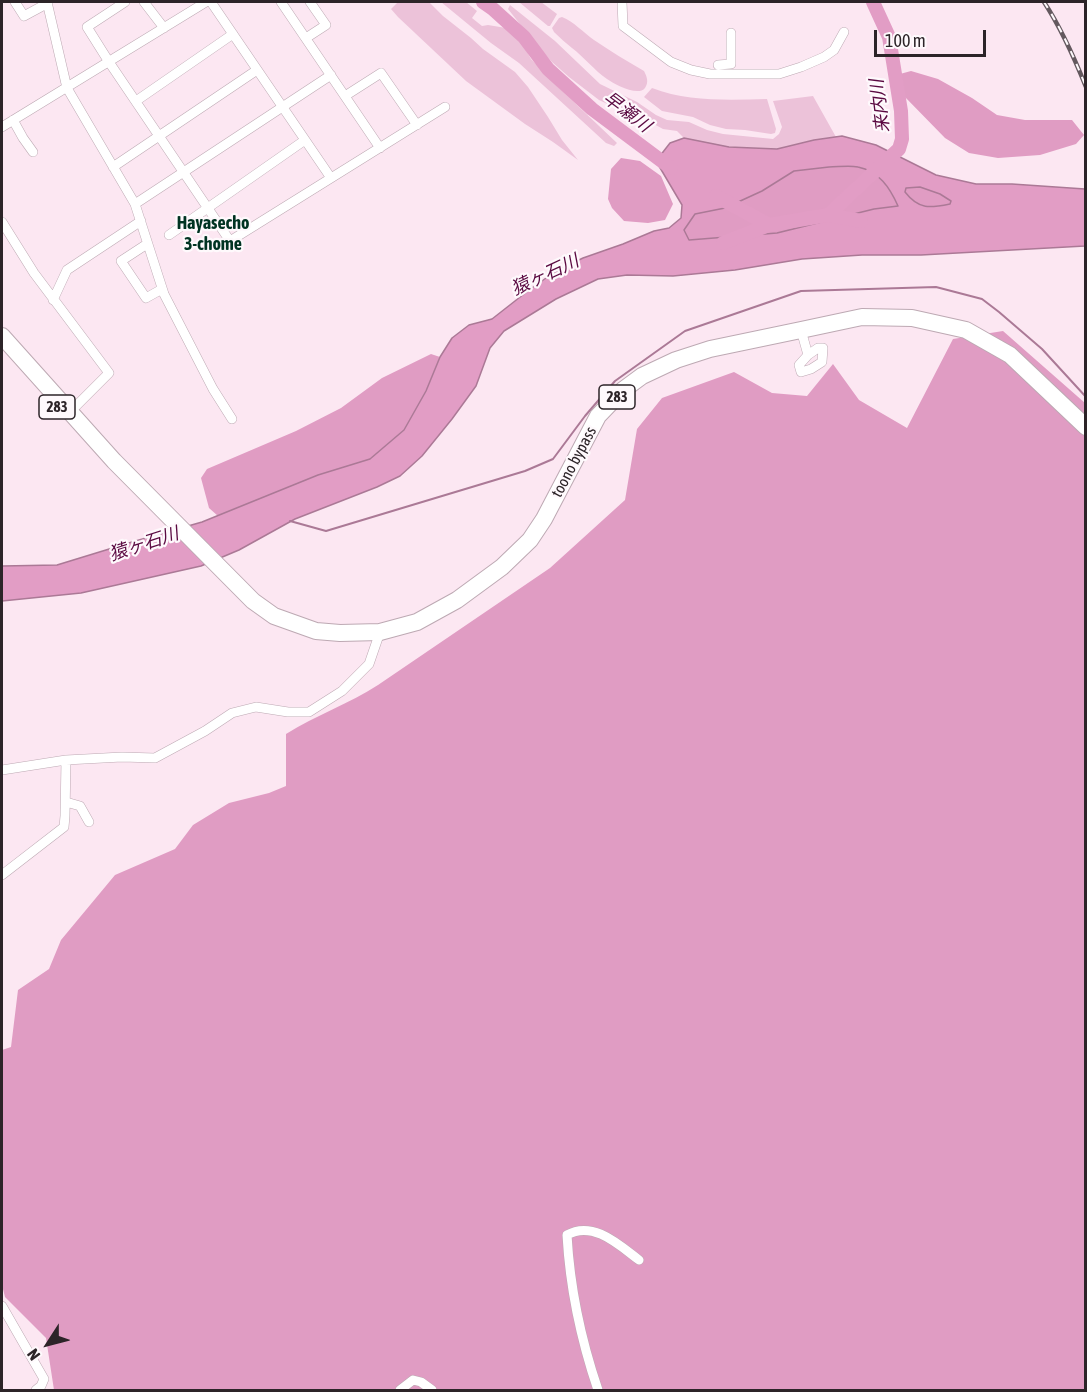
<!DOCTYPE html>
<meta charset="utf-8">
<style>
body{margin:0}
#map{position:relative;width:1087px;height:1392px;overflow:hidden;background:#fce7f2;font-family:"Asap Condensed",sans-serif}
canvas{display:block}
.frame{position:absolute;inset:0;border:3px solid #2c2428;pointer-events:none}
.north{position:absolute;left:18px;top:1314px;width:60px;height:60px;-webkit-text-stroke:4px #fef9fc;paint-order:stroke;rotate:234deg;font-size:16px;font-weight:700;line-height:24px;text-align:center;color:#2c2428}
.north::after{content:'';display:block;margin:auto;width:21px;height:27px;background:#2c2428;clip-path:polygon(50% 0,100% 100%,50% 72%,0 100%)}
.scale{position:absolute;left:874px;top:30px;width:112px;height:27px;box-sizing:border-box;border:3px solid #2c2428;border-top:0;padding-left:8px;font-size:18px;line-height:21px;white-space:nowrap;color:#2c2428;-webkit-text-stroke:4px #fef9fc;paint-order:stroke}
</style>
<div id="map">
<canvas width="1087" height="1392"></canvas>
<div class="frame"></div>
<div class="north">N</div>
<div class="scale">100 m</div>
</div>
<script>
const c = document.querySelector('canvas').getContext('2d');
c.lineJoin = 'round';
function fillPath(path, color) { c.fillStyle = color; c.fill(path, 'evenodd'); }
function trace(path, color, width, dash) { c.strokeStyle = color; c.lineWidth = width; c.lineCap = dash ? 'butt' : 'round'; c.setLineDash(dash || []); c.stroke(path); }
function write(font, color, halo, rows, align = 'center') {
  c.font = font + ' "Asap Condensed","Noto Sans JP",sans-serif'; c.lineWidth = 4.5; c.setLineDash([]); c.textBaseline = 'middle'; c.strokeStyle = halo; c.fillStyle = color; for (const [text, x, y, turn = 0] of rows) {
    c.save(); c.translate(x, y); c.rotate((+turn || 0) * Math.PI / 180); c.textAlign = isNaN(turn) ? turn : align; if (halo) c.strokeText(text, 0, 0); c.fillText(text, 0, 0); c.restore();
  }
}
const green = new Path2D(`
 M 398,2 L 429,2 L 443,16 L 471,38 L 483,49 L 515,72 L 528,87 L 548,117 L 562,140 L 578,160 L 553,142 L 525,124 L 466,81 L 398,17 L 391,9 Z
 M 441,2 L 466,2 L 477,11 L 472,18 L 482,26 L 488,25 L 506,28 L 523,45 L 531,59 L 560,89 L 617,143 L 614,146 L 606,143 L 519,63 L 491,43 Z
 M 519,2 L 541,2 L 557,14 L 550,26 L 548,26 Z
 M 510,5 L 555,41 L 600,84 L 637,102 L 656,115 L 667,120 L 689,122 L 707,130 L 723,134 L 773,139 L 779,134 L 782,127 L 773,101 L 813,96 L 836,137 L 777,149 L 729,147 L 684,138 L 677,131 L 663,129 L 637,115 L 616,108 L 599,100 L 569,77 L 552,62 L 535,43 L 508,9 Z
 M 562,17 C 574,22 583,32 594,40 C 610,51 627,61 644,71 C 647,77 649,82 645,88 C 638,97 614,84 607,79 C 594,70 584,57 572,48 C 566,43 560,38 554,32 L 552,28 L 559,18 Z
 M 652,88 C 688,102 729,100 767,99 L 776,129 L 775,133 L 771,134 L 745,130 L 726,129 L 710,125 L 693,117 L 662,111 L 644,97 Z`);
const forest = new Path2D(`
 M 911,71 L 938,79 L 972,98 L 997,115 L 1025,120 L 1072,120 L 1084,135 L 1076,144 L 1040,155 L 998,158 L 969,153 L 945,138 L 904,96 L 900,74 Z
 M 621,158 L 640,161 L 661,176 L 673,204 L 665,220 L 648,223 L 624,221 L 612,208 L 608,199 L 611,169 Z
 M 829,167 C 838,167 849,165 858,167 C 879,171 890,189 898,206 L 874,209 L 777,233 L 688,240 L 684,230 L 695,214 L 725,208 L 762,191 L 794,171 Z
 M 920,187 L 940,194 L 951,201 L 951,204 C 930,208 919,210 905,192 L 906,188 Z
 M 1003,331 L 1085,403 L 1085,1390 L 54,1390 L 46,1338 L 5,1297 L 2,1285 L 2,1050 L 11,1047 L 18,990 L 49,969 L 61,940 L 115,875 L 175,849 L 193,825 L 229,803 L 269,793 L 286,786 L 286,734 C 316,715 349,704 378,685 L 550,568 L 625,500 L 637,429 L 662,398 L 734,372 L 772,393 L 807,396 L 833,364 L 859,400 L 907,428 L 953,339 Z
 M 431,354 L 440,357 L 426,391 L 404,430 L 370,459 L 318,475 L 218,516 L 209,508 L 201,478 L 207,469 L 296,431 L 341,408 L 382,378 Z`);
const water = new Path2D(`
 M 842,136 L 876,145 L 936,175 L 976,184 L 1012,184 L 1085,189 L 1085,246 L 921,255 L 862,255 L 802,259 L 735,270 L 673,276 L 627,275 L 598,279 L 556,299 L 504,331 L 490,348 L 476,386 L 452,419 L 422,456 L 400,476 L 377,487 L 295,519 L 239,550 L 201,566 L 81,593 L 2,601 L 2,566 L 57,565 L 132,542 L 202,522 L 318,475 L 370,459 L 404,430 L 426,391 L 440,357 L 452,338 L 469,325 L 492,319 L 529,290 L 556,271 L 583,258 L 623,244 L 654,231 L 669,228 L 681,218 L 682,205 L 656,161 L 670,143 L 684,138 L 729,147 L 777,149 L 814,140 ZM 829,167 C 838,167 849,165 858,167 C 879,171 890,188 898,206 L 874,209 L 777,233 L 689,240 L 684,230 L 695,214 L 725,208 L 762,191 L 794,171 ZM 920,187 L 940,194 L 951,201 L 950,204 C 930,208 919,210 905,192 L 906,188 Z`);
const stream = new Path2D(`
 M 290,521 L 326,531 L 525,471 L 553,459 L 585,416 L 615,381 L 685,331 L 801,291 L 936,287 L 982,299 L 999,312 L 1042,349 L 1086,397`);
const river = new Path2D(`
 M 483,2 L 493,9 L 524,37 L 548,69 L 592,109 L 671,168
 M 716,196 L 769,225
 M 828,215 L 899,149 L 902,139 L 901,111 L 889,37 L 873,2
 M 723,243 L 769,225 L 828,215 L 861,221`);
const street = new Path2D(`
 M 15,2 L 24,16 L 48,3
 M 47,2 L 67,88 L 135,204 L 164,294 L 213,389 L 232,419
 M 125,2 L 87,27 L 109,62 L 230,241 L 445,107
 M 144,2 L 164,28
 M 211,2 L 331,178
 M 281,2 L 380,148
 M 622,2 L 623,26 L 671,62 L 691,70 L 710,74 L 779,74 L 801,67 L 824,57 L 834,50 L 844,32
 M 306,38 L 326,25 L 310,2
 M 718,65 L 731,64 L 731,33
 M 345,96 L 381,73 L 417,125
 M 136,101 L 233,34
 M 13,120 L 23,138 L 33,152
 M 2,127 L 206,2
 M 113,167 L 257,70
 M 135,204 L 331,75
 M 2,222 L 34,273 L 109,373 L 70,412
 M 169,235 L 305,140
 M 147,244 L 121,261 L 146,298 L 162,289
 M 53,300 L 67,270 L 141,221
 M 801,330 L 808,355 L 818,348 L 823,348 L 822,362 L 811,369 L 801,372 L 799,365 L 808,355
 M 2,770 L 66,760 L 122,757 L 155,758 L 205,731 L 232,713 L 256,707 L 288,712 L 309,712 L 342,691 L 369,664 L 380,632
 M 66,802 L 80,806 L 89,822
 M 2,875 L 64,827 L 65,816 L 66,760
 M 2,1306 L 44,1379 L 41,1386 L 36,1390
 M 400,1390 L 413,1380 L 421,1382 L 432,1390
 M 598,1390 C 581,1340 570,1289 567,1235 C 593,1220 619,1245 639,1260`);
const highway = new Path2D(`
 M 2,336 L 114,461 L 253,601 L 274,616 L 316,631 L 340,633 L 380,632 L 417,622 L 457,600 L 502,567 L 530,540 L 544,519 L 598,416 L 623,390 L 642,376 L 676,360 L 710,349 L 801,330 L 862,317 L 912,318 L 966,330 L 1010,355 L 1086,427`);
const rail = new Path2D(`
 M 1044,2 C 1061,28 1074,57 1086,87`);
const shields = [
 [617,397,36],
 [57,407,36]
];
const shieldNames = [
 ["283",617,397],
 ["283",57,407]
];
const streetNames = [
 ["toono bypass",574,462,-62]
];
const waterNames = [
 ["来内川",880,106,-97],
 ["早瀬川",627,112,37],
 ["猿ヶ石川",545,275,-25],
 ["猿ヶ石川",144,544,-18]
];
const neighbourhoodNames = [
 ["Hayasecho",213,223],
 ["3-chome",213,244]
];
fillPath(green, '#ecc2d9');
fillPath(forest, '#e09cc3');
fillPath(water, '#e29dc5');
trace(water, '#ab7996', 1.5);
trace(stream, '#ab7996', 2);
trace(river, '#e29dc5', 14);
trace(street, '#bda9b3', 10);
trace(highway, '#bda9b3', 18);
trace(street, '#fff', 9);
trace(highway, '#fff', 16);
trace(rail, '#64595f', 4.5);
trace(rail, '#fef9fc', 2, [7]);
for (const [x, y, w] of shields) { const box = new Path2D(); box.roundRect(x - w / 2, y - 12, w, 24, 4.5); c.fillStyle = '#fef9fc'; c.fill(box); trace(box, '#2c2428', 1.5); }
write('bold 15px', '#2c2428', null, shieldNames);
write('16px', '#2c2428', '#fef9fc', streetNames);
write('italic 18px', '#5a0941', '#fef9fc', waterNames);
write('bold 18px', '#032', '#fef9fc', neighbourhoodNames);
</script>
